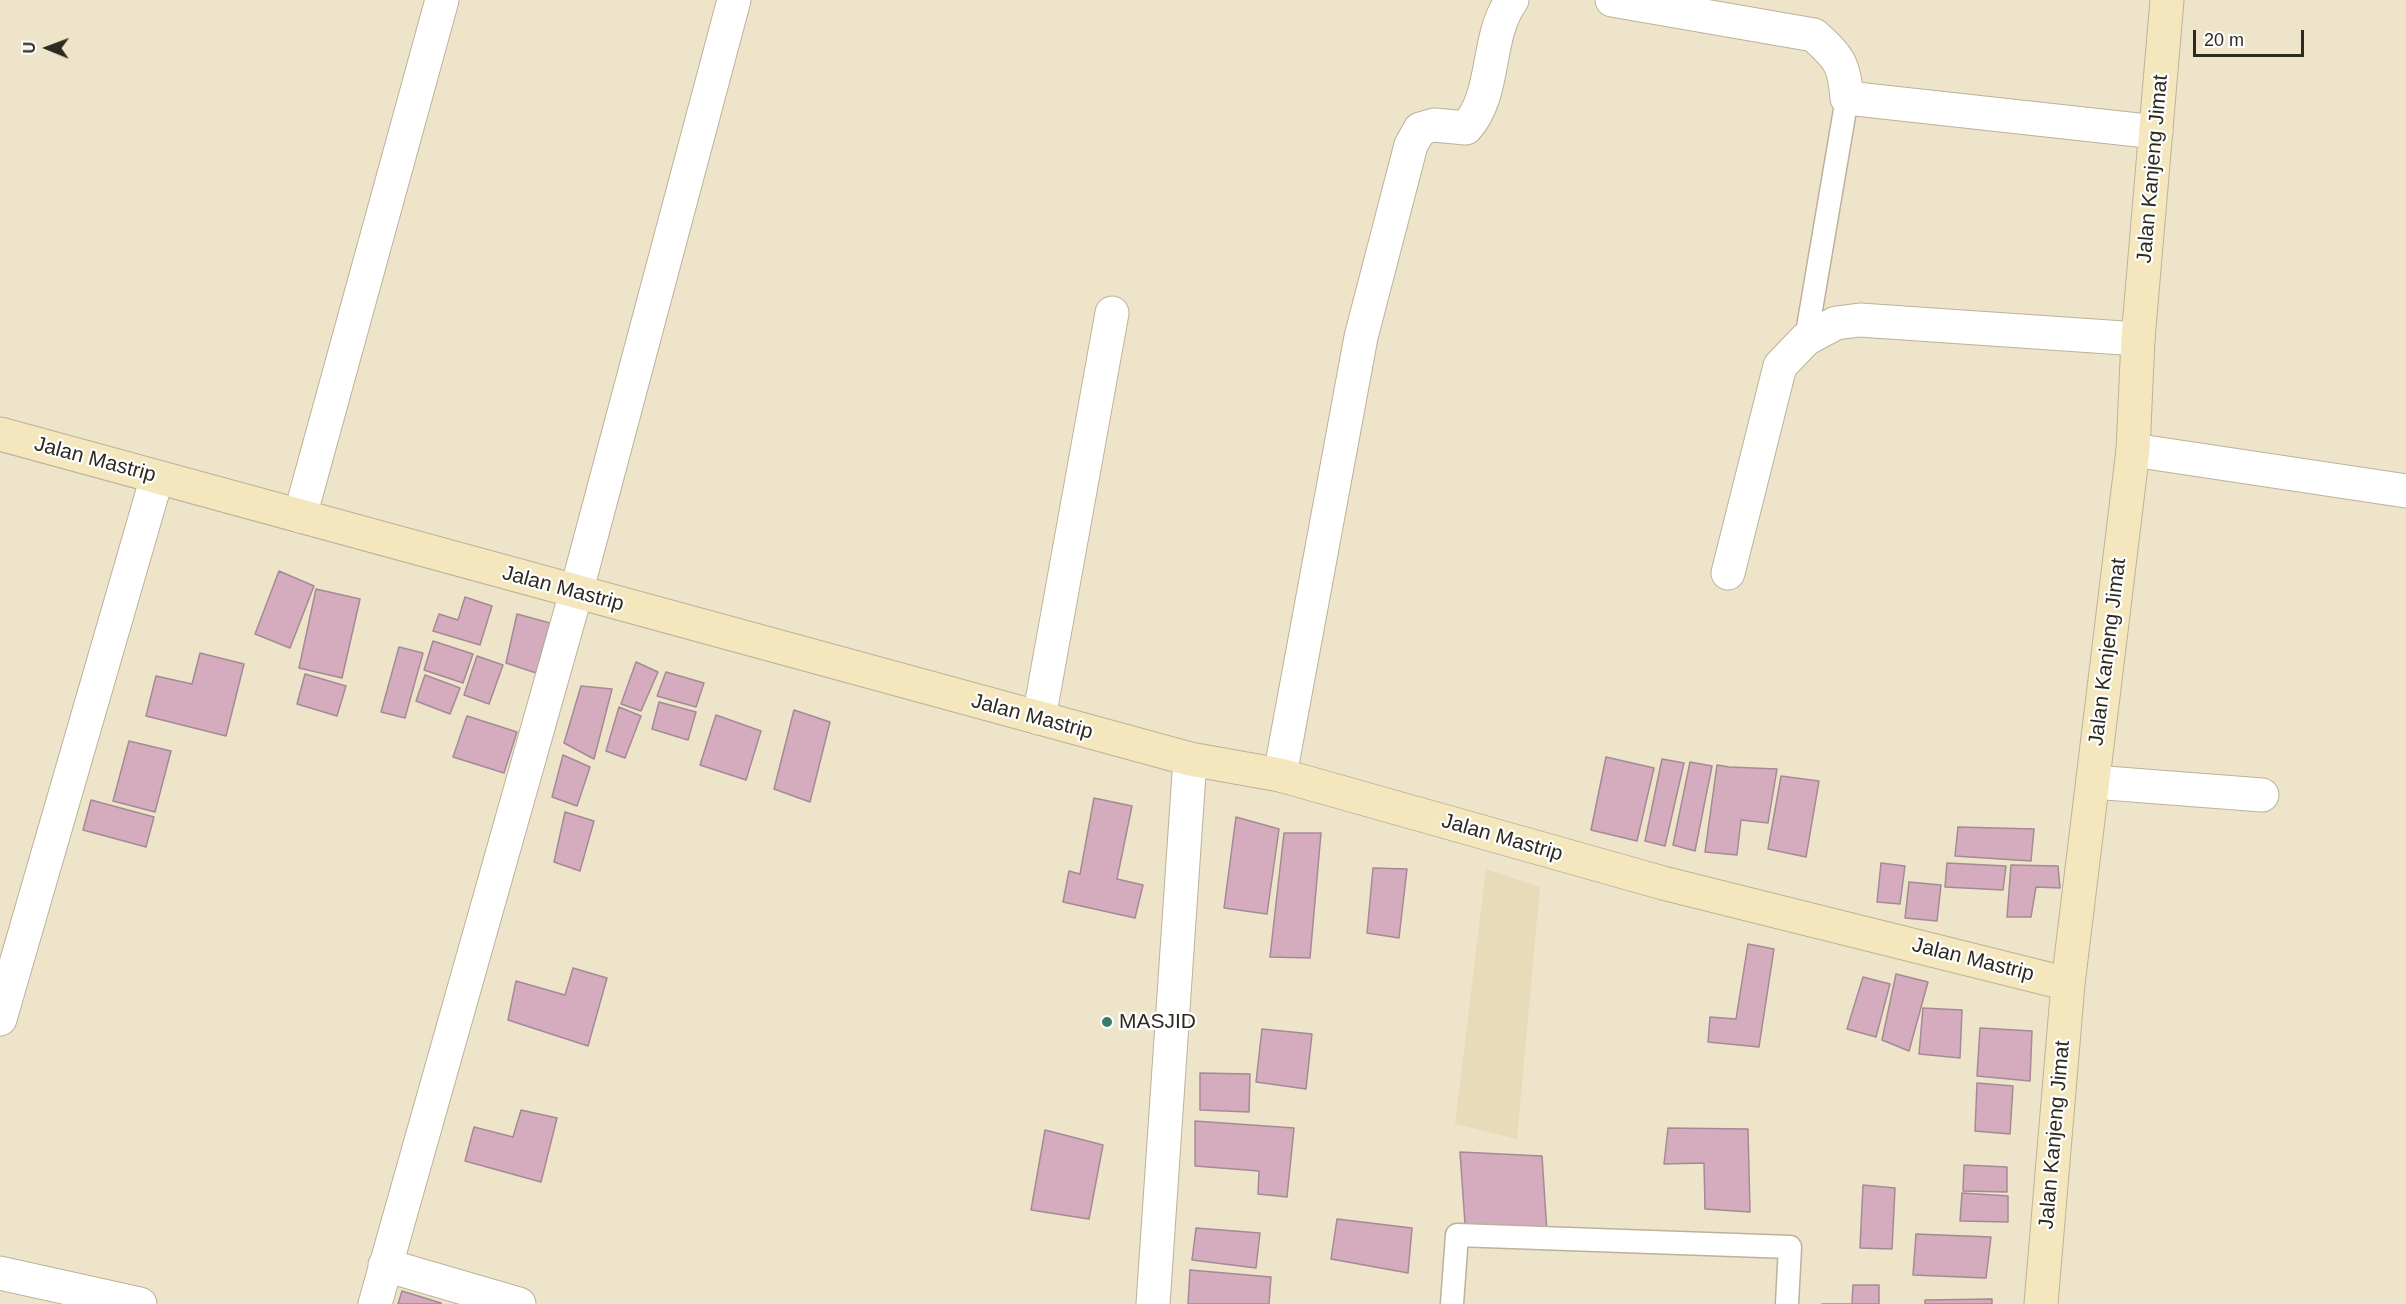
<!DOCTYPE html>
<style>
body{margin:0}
#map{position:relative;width:2406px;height:1304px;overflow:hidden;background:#eee4ca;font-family:Arial,sans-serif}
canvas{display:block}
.north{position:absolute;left:18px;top:18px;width:60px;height:60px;-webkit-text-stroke:4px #fff;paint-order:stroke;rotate:271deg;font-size:16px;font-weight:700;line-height:24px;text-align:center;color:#2d2a20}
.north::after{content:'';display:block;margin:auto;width:21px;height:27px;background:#2d2a20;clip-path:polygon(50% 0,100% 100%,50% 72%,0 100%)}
.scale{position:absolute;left:2193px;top:30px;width:111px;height:27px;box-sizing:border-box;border:3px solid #2d2a20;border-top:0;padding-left:8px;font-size:18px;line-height:21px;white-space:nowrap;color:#2d2a20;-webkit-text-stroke:4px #fff;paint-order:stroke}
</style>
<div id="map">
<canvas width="2406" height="1304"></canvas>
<div class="north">U</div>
<div class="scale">20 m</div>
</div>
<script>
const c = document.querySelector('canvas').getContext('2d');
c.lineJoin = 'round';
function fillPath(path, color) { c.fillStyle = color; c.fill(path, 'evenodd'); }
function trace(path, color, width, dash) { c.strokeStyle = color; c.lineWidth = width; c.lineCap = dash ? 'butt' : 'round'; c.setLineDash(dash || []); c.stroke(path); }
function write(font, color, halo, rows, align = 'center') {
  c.font = font + ' Arial,sans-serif'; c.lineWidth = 4.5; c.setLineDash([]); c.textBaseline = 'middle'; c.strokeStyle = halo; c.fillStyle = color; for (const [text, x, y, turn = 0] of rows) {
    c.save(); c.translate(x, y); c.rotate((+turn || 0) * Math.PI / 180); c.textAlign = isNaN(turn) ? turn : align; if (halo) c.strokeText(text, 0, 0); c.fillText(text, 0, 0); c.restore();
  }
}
const built = new Path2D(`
 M 1486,869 L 1540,887 L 1517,1139 L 1455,1124 Z`);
const building = new Path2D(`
 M 279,571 L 314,586 L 290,648 L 255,634 Z
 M 316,589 L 360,599 L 342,678 L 299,668 Z
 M 465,597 L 492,606 L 480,645 L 433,631 L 439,614 L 458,620 Z
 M 517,614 L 550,623 L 536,673 L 506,663 Z
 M 433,641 L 473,654 L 463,683 L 424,670 Z
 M 399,647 L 423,653 L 405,718 L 381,712 Z
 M 200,653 L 244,664 L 226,736 L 146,716 L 156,676 L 192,684 Z
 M 477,656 L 503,665 L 489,704 L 464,695 Z
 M 636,662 L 658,672 L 641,711 L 621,704 Z
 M 666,672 L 704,683 L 696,707 L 657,696 Z
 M 305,674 L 346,686 L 337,716 L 297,704 Z
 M 425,675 L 460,688 L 450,714 L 416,701 Z
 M 581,686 L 612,689 L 594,759 L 564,743 Z
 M 659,702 L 696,712 L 688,740 L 652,729 Z
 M 619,707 L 641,716 L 625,758 L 606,751 Z
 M 794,710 L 830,722 L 810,802 L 774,789 Z
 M 716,715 L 761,731 L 746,780 L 700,765 Z
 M 467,716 L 517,732 L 504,773 L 453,757 Z
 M 129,741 L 171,751 L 155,812 L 113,801 Z
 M 563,755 L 590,767 L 577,806 L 552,797 Z
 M 1606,757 L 1654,768 L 1637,841 L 1591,830 Z
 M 1662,759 L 1684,763 L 1665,846 L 1645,841 Z
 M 1690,762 L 1712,766 L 1695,851 L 1673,845 Z
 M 1717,765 L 1729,767 L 1777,769 L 1768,823 L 1741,820 L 1737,855 L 1705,852 Z
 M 1781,776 L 1819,781 L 1806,857 L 1768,849 Z
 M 1094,798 L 1132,806 L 1117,879 L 1143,885 L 1135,918 L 1063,902 L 1069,871 L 1080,874 Z
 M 91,800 L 154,817 L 146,847 L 83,830 Z
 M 565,812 L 594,821 L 580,871 L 554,862 Z
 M 1236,817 L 1279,829 L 1267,914 L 1224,908 Z
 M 1958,827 L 2034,829 L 2031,861 L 1955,856 Z
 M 1284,833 L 1321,833 L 1310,958 L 1270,957 Z
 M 1881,863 L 1905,866 L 1900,904 L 1877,902 Z
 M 1947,863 L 2006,866 L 2003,890 L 1945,887 Z
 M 2011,865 L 2058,866 L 2060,888 L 2036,887 L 2031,917 L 2007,917 Z
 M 1373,868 L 1407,869 L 1399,938 L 1367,933 Z
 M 1909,882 L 1941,885 L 1937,921 L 1905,918 Z
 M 1748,944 L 1774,949 L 1759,1047 L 1708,1042 L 1710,1017 L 1736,1019 Z
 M 573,968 L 607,978 L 588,1046 L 508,1020 L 516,981 L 565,995 Z
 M 1896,974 L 1928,982 L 1909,1051 L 1882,1040 Z
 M 1863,977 L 1890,984 L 1876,1037 L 1847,1029 Z
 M 1923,1008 L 1962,1010 L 1960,1058 L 1919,1054 Z
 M 1980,1028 L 2032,1031 L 2030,1081 L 1977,1076 Z
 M 1262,1029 L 1312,1034 L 1306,1089 L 1256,1082 Z
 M 1200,1073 L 1250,1074 L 1249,1112 L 1200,1110 Z
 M 1977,1083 L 2013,1086 L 2010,1134 L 1975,1131 Z
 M 521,1110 L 557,1118 L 541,1182 L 465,1161 L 474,1127 L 513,1137 Z
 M 1195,1121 L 1294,1128 L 1287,1197 L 1258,1194 L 1259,1171 L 1195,1166 Z
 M 1668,1128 L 1748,1129 L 1750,1212 L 1705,1209 L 1704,1163 L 1664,1164 Z
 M 1045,1130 L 1103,1145 L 1089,1219 L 1031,1210 Z
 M 1460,1152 L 1542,1156 L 1547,1233 L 1465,1224 Z
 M 1964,1165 L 2007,1167 L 2007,1192 L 1963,1191 Z
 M 1863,1185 L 1895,1188 L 1892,1249 L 1860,1248 Z
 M 1962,1193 L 2008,1196 L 2008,1222 L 1960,1221 Z
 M 1337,1219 L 1412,1228 L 1408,1273 L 1331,1259 Z
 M 1196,1228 L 1260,1233 L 1256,1268 L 1192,1260 Z
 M 1916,1234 L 1991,1237 L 1986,1278 L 1913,1275 Z
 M 1190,1270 L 1271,1277 L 1269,1304 L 1188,1304 Z
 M 1853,1285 L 1879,1285 L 1879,1304 L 1822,1304 L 1852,1304 Z
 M 402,1291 L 441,1303 L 441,1304 L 398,1304 Z
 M 1992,1299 L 1992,1304 L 1925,1304 L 1925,1300 Z`);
const service = new Path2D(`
 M 1806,339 L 1847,98
 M 1452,1304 L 1457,1235 L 1790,1247 L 1787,1304`);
const minor = new Path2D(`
 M 1612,0 L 1814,35 C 1839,58 1844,63 1847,98 L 2156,132
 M 2133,450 L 2406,491
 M 300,516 L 442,0
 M 1728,573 L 1780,366 L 1806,339 L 1836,323 L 1860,320 L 2138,339
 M 1039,718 L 1112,313
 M 1280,775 L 1361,337 L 1411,145 L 1420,129 L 1434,125 L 1466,128 C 1497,94 1485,37 1512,0
 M 2093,782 L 2262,795
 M 0,1019 L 157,477
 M 385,1265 L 519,1304
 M 0,1273 L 140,1304
 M 375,1304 L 576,593 L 734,0
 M 1153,1304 L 1190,759`);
const secondary = new Path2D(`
 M 0,434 L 1190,759 L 1280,775 L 1663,883 L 2068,984
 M 2041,1304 L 2068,984 L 2133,450 L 2138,339 L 2167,0`);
const markers = [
 [1107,1022,6,"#3a7c6c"]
];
const streetNames = [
 ["Jalan Kanjeng Jimat",2153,169,-85],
 ["Jalan Mastrip",95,460,15],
 ["Jalan Mastrip",563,589,15],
 ["Jalan Kanjeng Jimat",2108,652,-83],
 ["Jalan Mastrip",1032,717,15],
 ["Jalan Mastrip",1502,838,16],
 ["Jalan Mastrip",1973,960,14],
 ["Jalan Kanjeng Jimat",2055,1135,-85]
];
const poiNames = [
 ["MASJID",1119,1022]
];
fillPath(built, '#e8dbba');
fillPath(building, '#d5abbe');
trace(building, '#a48a96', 1.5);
trace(service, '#bcb299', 25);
trace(minor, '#bcb299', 35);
trace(secondary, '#bcb299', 35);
trace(service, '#fff', 22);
trace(minor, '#fff', 33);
trace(secondary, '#f4e6bd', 33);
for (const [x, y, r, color] of markers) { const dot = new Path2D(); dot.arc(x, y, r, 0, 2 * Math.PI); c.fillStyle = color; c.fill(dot); trace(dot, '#fff', 2); }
write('21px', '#2d2a20', '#fff', streetNames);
write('21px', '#2d2a20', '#fff', poiNames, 'left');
</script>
